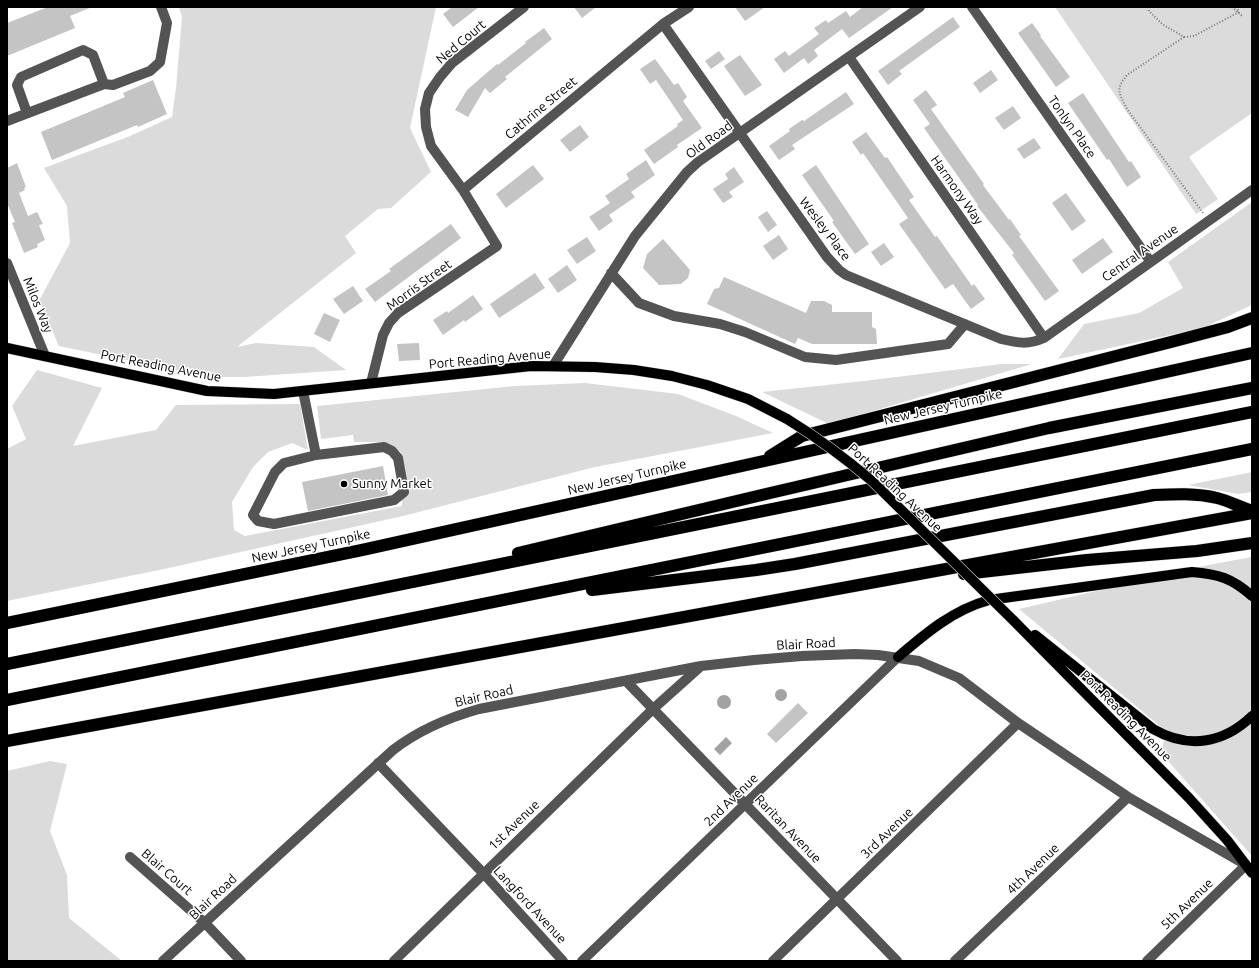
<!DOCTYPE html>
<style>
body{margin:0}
#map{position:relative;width:1259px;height:968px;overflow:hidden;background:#fff;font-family:Ubuntu,sans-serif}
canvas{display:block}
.frame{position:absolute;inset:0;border:8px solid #000;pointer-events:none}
</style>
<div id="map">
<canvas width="1259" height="968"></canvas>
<div class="frame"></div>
</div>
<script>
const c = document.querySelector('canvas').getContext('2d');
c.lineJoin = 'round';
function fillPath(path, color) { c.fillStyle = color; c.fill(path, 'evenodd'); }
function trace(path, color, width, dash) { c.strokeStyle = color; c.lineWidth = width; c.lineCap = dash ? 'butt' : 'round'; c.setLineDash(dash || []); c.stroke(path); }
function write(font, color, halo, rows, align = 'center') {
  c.font = font + ' Ubuntu,sans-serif'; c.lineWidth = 3; c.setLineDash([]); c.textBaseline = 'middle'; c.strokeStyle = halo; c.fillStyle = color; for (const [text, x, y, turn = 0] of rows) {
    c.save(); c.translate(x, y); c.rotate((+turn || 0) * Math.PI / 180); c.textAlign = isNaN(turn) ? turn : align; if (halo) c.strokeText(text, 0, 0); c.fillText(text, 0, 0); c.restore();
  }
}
const green = new Path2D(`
 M 179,7 L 436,7 L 410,128 L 431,172 L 391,208 L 378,209 L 345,236 L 356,253 L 237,347 L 256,343 L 314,347 L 346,370 L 244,377 L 209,377 L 59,346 L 39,301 L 70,243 L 67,206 L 44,168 L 130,136 L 172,117 L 176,88 L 182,17 Z
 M 1055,7 L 1252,7 L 1252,113 L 1189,157 L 1218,199 L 1196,214 Z
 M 1252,202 L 1252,305 L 1203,328 L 1058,359 L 1084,324 L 1139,313 L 1183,288 L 1168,262 Z
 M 1002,364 L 1032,364 L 829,424 L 762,392 L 864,381 Z
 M 37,370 L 102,388 L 73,446 L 156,430 L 176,405 L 300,404 L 308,450 L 292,443 L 268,452 L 253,467 L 232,502 L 234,530 L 245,536 L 402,506 L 401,452 L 382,442 L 354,442 L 353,435 L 321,439 L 317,406 L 515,386 L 585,383 L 678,394 L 736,416 L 773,433 L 595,467 L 403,516 L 164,569 L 7,601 L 7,449 L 26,439 L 12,406 Z
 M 1252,472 L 1252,492 L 1238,494 L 1188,485 Z
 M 1252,557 L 1252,856 L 1161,753 L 1166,731 L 1019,609 L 1208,565 Z
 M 50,761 L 67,764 L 50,831 L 67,875 L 69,918 L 122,961 L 7,961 L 7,771 Z`);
const water = new Path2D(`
 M775 695a6 6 0 1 1 12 0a6 6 0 1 1-12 0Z
 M717 702a7 7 0 1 1 14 0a7 7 0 1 1-14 0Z
 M 726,737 L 732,743 L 720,755 L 714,749 Z`);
const building = new Path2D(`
 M 48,7 L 92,7 L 70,16 L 75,28 L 7,56 L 7,23 Z
 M 452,7 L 479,7 L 453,27 L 443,14 Z
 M 574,7 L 596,7 L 582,18 Z
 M 735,7 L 765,7 L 745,21 Z
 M 863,7 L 893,7 L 849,38 L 842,29 L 814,50 L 818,56 L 808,64 L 804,58 L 784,73 L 774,59 L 785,51 L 789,56 L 819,34 L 814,28 L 826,20 L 828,23 L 846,11 L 850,17 Z
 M 953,17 L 960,27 L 899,71 L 902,74 L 888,85 L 878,71 Z
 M 1032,23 L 1041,35 L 1040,36 L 1070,77 L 1056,87 L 1018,33 Z
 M 544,28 L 552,39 L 505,77 L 507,79 L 490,93 L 485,88 L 468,117 L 455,110 L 467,90 L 497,64 L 498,65 L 526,43 L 525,42 Z
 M 719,51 L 725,59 L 711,69 L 705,61 Z
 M 740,55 L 762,85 L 745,96 L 724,66 Z
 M 655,59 L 674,85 L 678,83 L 687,97 L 683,101 L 702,128 L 677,145 L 678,147 L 654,164 L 644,150 L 678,126 L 677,124 L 683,120 L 656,80 L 650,84 L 640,69 Z
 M 991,70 L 998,80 L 980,93 L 973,83 Z
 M 153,80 L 167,114 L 138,127 L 137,125 L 52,160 L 41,132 L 125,97 L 123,93 Z
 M 926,90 L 937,105 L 931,109 L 984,184 L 983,185 L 1009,220 L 1010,219 L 1021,235 L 1019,236 L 1059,291 L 1045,301 L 1012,255 L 1014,253 L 977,206 L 978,205 L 924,128 L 930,124 L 913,100 Z
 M 846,92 L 854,104 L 792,145 L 795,149 L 779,160 L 769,146 L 790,131 L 789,129 L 802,120 L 804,121 Z
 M 1083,93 L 1129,162 L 1131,161 L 1141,177 L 1127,187 L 1109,159 L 1107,160 L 1068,103 Z
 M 1013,106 L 1021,118 L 1004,130 L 995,118 Z
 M 580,125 L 589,137 L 570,152 L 560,140 Z
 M 866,132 L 885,158 L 887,157 L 914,197 L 909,200 L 935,237 L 937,236 L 972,286 L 974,284 L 985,299 L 971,309 L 953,284 L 945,289 L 899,224 L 908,218 L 863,153 L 861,155 L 852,142 Z
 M 1034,138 L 1041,148 L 1024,159 L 1017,149 Z
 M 646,160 L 655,175 L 631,192 L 635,197 L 609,215 L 613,221 L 599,231 L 589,217 L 610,203 L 605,196 L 629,179 L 626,174 Z
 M 17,163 L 26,187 L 24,188 L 25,190 L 19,193 L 28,216 L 37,212 L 43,224 L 39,225 L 45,240 L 37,244 L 38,247 L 24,253 L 12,223 L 15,222 L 7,203 L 7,168 Z
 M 533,165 L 544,179 L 506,208 L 496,194 Z
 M 816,165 L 869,244 L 855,254 L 832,222 L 834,221 L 802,175 Z
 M 734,167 L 744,182 L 729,192 L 733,197 L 723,203 L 713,189 L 728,179 L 725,174 Z
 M 1066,193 L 1086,221 L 1072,231 L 1052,203 Z
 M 767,211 L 777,225 L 768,232 L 758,217 Z
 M 451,224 L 461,238 L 375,302 L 365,289 L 391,271 L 389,269 Z
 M 779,235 L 788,249 L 773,260 L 763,246 Z
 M 587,237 L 596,251 L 577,264 L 567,250 Z
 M 1103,238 L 1113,252 L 1082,274 L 1072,260 Z
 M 663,239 L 690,270 L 688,278 L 681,284 L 659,285 L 643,268 L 647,254 Z
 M 884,243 L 894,257 L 881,266 L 871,252 Z
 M 567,265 L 577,280 L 558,293 L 548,279 Z
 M 535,273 L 545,288 L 499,318 L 490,304 Z
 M 724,277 L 806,313 L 811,301 L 824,301 L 832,305 L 832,312 L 872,312 L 872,327 L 876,329 L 877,344 L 812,344 L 798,338 L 795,344 L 707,304 L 714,289 L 719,288 Z
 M 353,286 L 363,301 L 344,314 L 333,299 Z
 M 473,295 L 483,309 L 465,322 L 464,320 L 443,335 L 433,320 L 447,311 L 448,313 Z
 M 324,313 L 340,320 L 330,342 L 314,334 Z
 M 419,343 L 420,360 L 399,361 L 397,344 Z
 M 383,466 L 388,495 L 308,511 L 302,482 Z
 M 798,703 L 808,713 L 776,743 L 767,734 Z`);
const path = new Path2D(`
 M 1148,7 L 1149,11 L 1162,24 L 1184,37 L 1194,36 L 1239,12 L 1236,7
 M 1232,7 L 1243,17
 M 1184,37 L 1127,75 C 1115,89 1119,93 1127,109 L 1203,213`);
const minor = new Path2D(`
 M 972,7 L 1150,261
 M 663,24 L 827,257 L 839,270 L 846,275 L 1001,339 C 1018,343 1028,345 1044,338 L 1252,190
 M 849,57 L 1044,338
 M 27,113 L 17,85 L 21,77 L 83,50 L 93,55 L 104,84
 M 7,121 L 104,84 L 113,85 L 150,71 L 160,62 L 167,23 L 161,7
 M 463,190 L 663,24 L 689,7
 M 7,263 L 45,356
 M 611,273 L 639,303 L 674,316 L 720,324 L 745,332 L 805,357 L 836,360 L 948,344 L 965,324
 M 553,366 L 635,236 L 687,172 L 698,162 L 920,7
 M 371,383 L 383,335 L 389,323 L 398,313 L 497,246 L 463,190 L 431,146 L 426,127 L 425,109 L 429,93 L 440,77 L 452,63 L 524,7
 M 303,391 L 316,455
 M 384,447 L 392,451 L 398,458 L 404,492 L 394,500 L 274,524 L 258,521 L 253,515 L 275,472 L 284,463 L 316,455 Z
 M 626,681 L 897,961
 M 378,763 L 484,874 L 563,961
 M 130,857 L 205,923 L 241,961
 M 163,961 L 393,750 C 419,730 447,718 479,709 L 701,666 L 754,660 L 802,656 L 855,654 L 878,655 L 919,661 L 959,678 L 1018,723 L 1128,797 L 1246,865 L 1147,961
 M 394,961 L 653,709 L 701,666
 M 582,961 L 898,657
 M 773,961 L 1018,723
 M 955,961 L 1128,797`);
const major = new Path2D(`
 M 7,348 L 207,391 L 274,394 L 531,366 L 595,367 L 634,370 L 672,376 L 707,385 L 748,399 L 787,419
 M 1013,620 L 1189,798 L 1227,840 L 1252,873
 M 1035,635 L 1153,729 C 1188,749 1223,744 1252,716
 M 898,657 C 926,633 953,610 989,600 L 1192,572 C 1218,574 1232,578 1252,596`);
const highway = new Path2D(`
 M 770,456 L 802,436 L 1171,342 L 1228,327 L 1252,318
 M 518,553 L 766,494 L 1049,428 L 1252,388
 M 964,574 L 1087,560 L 1197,551 L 1252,543
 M 592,590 L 756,570 L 795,564 L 1154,495 C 1175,494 1196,493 1217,498 C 1229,501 1240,507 1252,511
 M 7,623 L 362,550 L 1252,353
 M 7,664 L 1252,412
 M 7,700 L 1252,449
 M 7,741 L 1252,513`);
const majorBridge = new Path2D(`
 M 787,419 C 818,438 844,457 872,481 L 1013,620`);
const markers = [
 [344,484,4,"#000"]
];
const streetNames = [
 ["Ned Court",461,42,-40],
 ["Cathrine Street",541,108,-40],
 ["Tonlyn Place",1072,127,55],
 ["Old Road",709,140,-36],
 ["Harmony Way",957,190,55],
 ["Wesley Place",825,229,53],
 ["Central Avenue",1140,253,-35],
 ["Morris Street",419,285,-36],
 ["Milos Way",38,305,68],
 ["Port Reading Avenue",490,359,-5],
 ["Port Reading Avenue",161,366,11],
 ["New Jersey Turnpike",943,407,-13],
 ["New Jersey Turnpike",627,477,-13],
 ["Port Reading Avenue",895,488,43],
 ["New Jersey Turnpike",311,546,-12],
 ["Blair Road",806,644,-3],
 ["Blair Road",484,696,-13],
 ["Port Reading Avenue",1126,716,45],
 ["2nd Avenue",731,800,-44],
 ["1st Avenue",514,825,-44],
 ["Raritan Avenue",788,829,46],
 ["3rd Avenue",887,833,-44],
 ["4th Avenue",1033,869,-44],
 ["Blair Court",167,872,41],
 ["Blair Road",213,897,-43],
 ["5th Avenue",1187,904,-44],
 ["Langford Avenue",530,905,47]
];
const poiNames = [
 ["Sunny Market",352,484]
];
fillPath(green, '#dbdbdb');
fillPath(water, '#a2a2a2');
fillPath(building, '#c4c4c4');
trace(major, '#dbdbdb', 11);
trace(highway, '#dbdbdb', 13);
trace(path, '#767676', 2, [1, 2]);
trace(minor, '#545454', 10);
trace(major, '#000', 10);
trace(highway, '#000', 12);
trace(majorBridge, '#dbdbdb', 11, []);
trace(majorBridge, '#000', 10);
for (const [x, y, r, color] of markers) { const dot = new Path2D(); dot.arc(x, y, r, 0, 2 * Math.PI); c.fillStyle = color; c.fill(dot); trace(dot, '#fff', 1.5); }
write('13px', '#000', '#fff', streetNames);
write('13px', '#000', '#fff', poiNames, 'left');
</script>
